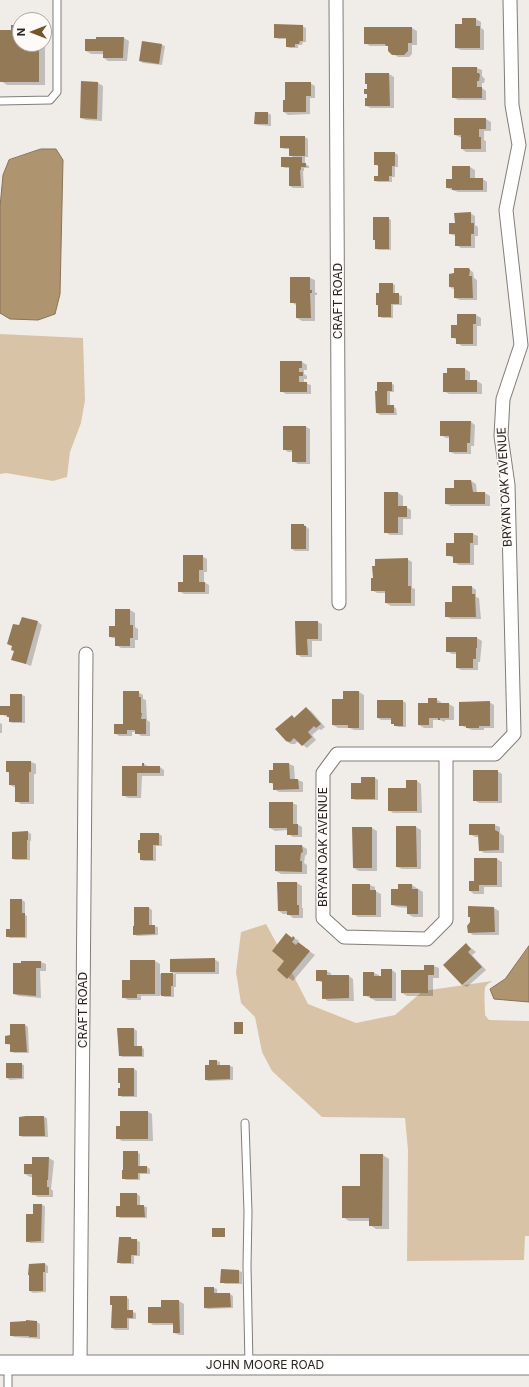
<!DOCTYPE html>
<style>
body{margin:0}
#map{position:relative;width:529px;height:1387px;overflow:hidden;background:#f0ede9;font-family:Inter,sans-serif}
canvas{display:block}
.north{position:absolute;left:12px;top:12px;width:40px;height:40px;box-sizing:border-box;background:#fefaf7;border:1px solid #a8a5a2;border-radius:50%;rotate:270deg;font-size:11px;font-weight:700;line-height:16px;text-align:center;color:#262523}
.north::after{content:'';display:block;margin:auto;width:14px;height:18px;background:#75562b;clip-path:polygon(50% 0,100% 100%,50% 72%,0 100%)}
</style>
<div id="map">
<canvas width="529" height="1387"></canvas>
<div class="north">N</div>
</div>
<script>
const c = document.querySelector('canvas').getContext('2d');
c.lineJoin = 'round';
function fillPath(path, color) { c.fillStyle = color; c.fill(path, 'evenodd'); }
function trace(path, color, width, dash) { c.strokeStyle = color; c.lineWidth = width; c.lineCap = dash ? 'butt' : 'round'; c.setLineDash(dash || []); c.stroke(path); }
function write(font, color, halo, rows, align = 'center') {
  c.font = font + ' Inter,sans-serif'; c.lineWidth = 3; c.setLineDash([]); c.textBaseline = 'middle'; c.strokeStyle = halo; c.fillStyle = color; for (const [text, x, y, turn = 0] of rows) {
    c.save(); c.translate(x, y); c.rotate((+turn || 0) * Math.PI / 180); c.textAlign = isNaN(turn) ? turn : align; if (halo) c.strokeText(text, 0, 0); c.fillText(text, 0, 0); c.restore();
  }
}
const green = new Path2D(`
 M 0,334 L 83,338 L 85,400 L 81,423 L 70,452 L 67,477 L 53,481 L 6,473 L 0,474 Z
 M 266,924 L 284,957 L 308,1004 L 356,1023 L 395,1015 L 423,991 L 492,981 C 490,983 486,984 485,988 C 484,993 485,1009 485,1015 L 489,1020 L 529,1021 L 529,1236 L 525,1236 L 524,1260 L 407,1261 L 408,1150 L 405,1118 L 322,1117 L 272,1071 L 262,1052 L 255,1017 L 241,1003 L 236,972 L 241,932 Z`);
const water = new Path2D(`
 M 41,149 L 56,149 L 63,160 L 60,294 L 55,314 L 38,320 L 10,319 L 0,313 L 0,207 L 3,175 L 9,160 Z
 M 529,946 L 529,1002 L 494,999 L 490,989 L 505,979 Z`);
const shadow = new Path2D(`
 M 476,19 L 481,22 L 481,28 L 484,30 L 484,50 L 461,50 L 456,48 L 463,25 Z
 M 20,26 L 20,44 L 44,44 L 45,34 L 45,85 L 7,85 L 1,81 Z
 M 302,26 L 306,28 L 306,42 L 303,42 L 302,45 L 298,45 L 298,48 L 290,48 L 287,47 L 287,39 L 278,39 L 275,37 Z
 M 412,28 L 417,31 L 417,45 L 412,45 L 412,54 L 409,57 L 398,57 L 393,54 L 389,46 L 370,46 L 365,43 Z
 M 124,38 L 129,41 L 127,61 L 108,61 L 104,58 L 104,54 L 91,54 L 86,51 Z
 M 162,45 L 165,46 L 162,65 L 143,63 L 140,61 Z
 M 477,68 L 482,70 L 482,76 L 485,79 L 484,83 L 482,83 L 482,88 L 486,91 L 486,100 L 458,100 L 453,97 Z
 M 366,74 L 389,74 L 394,77 L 394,108 L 371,108 L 366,106 L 368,95 L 365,93 L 368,90 Z
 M 82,82 L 98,83 L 103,86 L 102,121 L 86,120 L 81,118 Z
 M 310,83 L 315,86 L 315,98 L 310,98 L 310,114 L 288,115 L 284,112 Z
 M 268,113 L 271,115 L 271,126 L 258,125 L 255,124 Z
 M 486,119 L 491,122 L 491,131 L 484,131 L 484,140 L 486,141 L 486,152 L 466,152 L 462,149 L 462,138 L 455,135 Z
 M 305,137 L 308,139 L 308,157 L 305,157 L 305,164 L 309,166 L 309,168 L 304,168 L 304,171 L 303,171 L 304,188 L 293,188 L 290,186 L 290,168 L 285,168 L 282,166 L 282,157 L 293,157 L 290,155 L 290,149 L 284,149 L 281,147 Z
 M 375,153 L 395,153 L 398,155 L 398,167 L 395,167 L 395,177 L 392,177 L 392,182 L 378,182 L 375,181 L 379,177 L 378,166 L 375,164 Z
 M 453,167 L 470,167 L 475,170 L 475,179 L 483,179 L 487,182 L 487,192 L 458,192 L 447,188 L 453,180 Z
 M 470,213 L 475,216 L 475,225 L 478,227 L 478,236 L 475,236 L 475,248 L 461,248 L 456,245 L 456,236 L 450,234 L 456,224 Z
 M 388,218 L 391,220 L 391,250 L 379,250 L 376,249 Z
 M 468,269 L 473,272 L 474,278 L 477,280 L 477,300 L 460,300 L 455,298 L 455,290 L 450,287 Z
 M 291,278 L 310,278 L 315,280 L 315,292 L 317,293 L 317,295 L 315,295 L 315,321 L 302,321 L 297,318 L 296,305 L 291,302 Z
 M 392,284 L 395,285 L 395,294 L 402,296 L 402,305 L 393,305 L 393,318 L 382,318 L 379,316 L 379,306 L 377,305 L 380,294 Z
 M 476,315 L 481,318 L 481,326 L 477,326 L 477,346 L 462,346 L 457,343 L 457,340 L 452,337 L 458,326 Z
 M 302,362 L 307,365 L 307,370 L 304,370 L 304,374 L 307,376 L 307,379 L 304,379 L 304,383 L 311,385 L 311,394 L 286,394 L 281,391 Z
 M 448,369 L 465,369 L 470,372 L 470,381 L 477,381 L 482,384 L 482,394 L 449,394 L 444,391 Z
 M 391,383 L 394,385 L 394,392 L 390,392 L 390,406 L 396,408 L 397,415 L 380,415 L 377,413 L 376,392 Z
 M 471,422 L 475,425 L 474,446 L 471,446 L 471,454 L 455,454 L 450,452 L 450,438 L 446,438 L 441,435 Z
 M 306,427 L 310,429 L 310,464 L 298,464 L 293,461 L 293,452 L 288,452 L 284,449 Z
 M 471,481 L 476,484 L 477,493 L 485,493 L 490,496 L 490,506 L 451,506 L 446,504 L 455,489 Z
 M 385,493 L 398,493 L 403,496 L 403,507 L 406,507 L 411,510 L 411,519 L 403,519 L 403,535 L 390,535 L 385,532 Z
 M 304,525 L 309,529 L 309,551 L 295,551 L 292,549 Z
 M 473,534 L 478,536 L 478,545 L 474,545 L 474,565 L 459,565 L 454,562 L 454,558 L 447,555 L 455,544 Z
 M 202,556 L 207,559 L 207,572 L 204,572 L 204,582 L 209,585 L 209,594 L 184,594 L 179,591 Z
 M 407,559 L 412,562 L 412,588 L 415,589 L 415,606 L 391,606 L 386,603 L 386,593 L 377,593 L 372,590 Z
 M 472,587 L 476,590 L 476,597 L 479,598 L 481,619 L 451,619 L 446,616 L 453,603 Z
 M 130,610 L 135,613 L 135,627 L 138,629 L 138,640 L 135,640 L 135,648 L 121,648 L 116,645 L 116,639 L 110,637 L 116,627 Z
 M 38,622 L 42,625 L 31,666 L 13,659 L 20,627 Z
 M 317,622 L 322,624 L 322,641 L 312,641 L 312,657 L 301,657 L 297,654 Z
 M 477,638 L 482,641 L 480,662 L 478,662 L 478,670 L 461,670 L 457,668 L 457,654 L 452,654 L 447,651 Z
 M 138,692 L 143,695 L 143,699 L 146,700 L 147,720 L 150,722 L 150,736 L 141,736 L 136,732 L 132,732 L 132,736 L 119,736 L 115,733 L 124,725 Z
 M 359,692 L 364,695 L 364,730 L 354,730 L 350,728 L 338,728 L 333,725 L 344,700 Z
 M 11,695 L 22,695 L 25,696 L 25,723 L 13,723 L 10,722 L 10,718 L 1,714 L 11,707 Z
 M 436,699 L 441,702 L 441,704 L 449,704 L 454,707 L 454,720 L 445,720 L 445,722 L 440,720 L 433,720 L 433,728 L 424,728 L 419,725 L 429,704 Z
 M 403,701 L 406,703 L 406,727 L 398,727 L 392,723 L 392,720 L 381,720 L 378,718 Z
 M 489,702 L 494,705 L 494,728 L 484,728 L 484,730 L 472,730 L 460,725 Z
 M 306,708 L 311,711 L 325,727 L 321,730 L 319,729 L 312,735 L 316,740 L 307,748 L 298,741 L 295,744 L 291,744 L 286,741 L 292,716 L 295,718 Z
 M 0,723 L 2,724 L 2,733 L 0,733 Z
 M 31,762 L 36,764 L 36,774 L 34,774 L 34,804 L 21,804 L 16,801 L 16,788 L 10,785 L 10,773 L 7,772 Z
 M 144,764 L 149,767 L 160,767 L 164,770 L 164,776 L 142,776 L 141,798 L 128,798 L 123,795 L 123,767 L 143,767 Z
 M 289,764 L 294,766 L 295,780 L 298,780 L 303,782 L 303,792 L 279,792 L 274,789 L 274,785 L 270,782 L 274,771 Z
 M 497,771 L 502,774 L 502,803 L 479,803 L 474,800 Z
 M 375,778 L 378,780 L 378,800 L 355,800 L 352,798 L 362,784 Z
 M 417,781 L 421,784 L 422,813 L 393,813 L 389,810 L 407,789 Z
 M 292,803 L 297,805 L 297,824 L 302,827 L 302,837 L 293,837 L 288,834 L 288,830 L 275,831 L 270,828 Z
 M 495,825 L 500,827 L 500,833 L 504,836 L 504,853 L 484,853 L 480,850 L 479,837 L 475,837 L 470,834 Z
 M 397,827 L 416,827 L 421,830 L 421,869 L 402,869 L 397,867 Z
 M 353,828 L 372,828 L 377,831 L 377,871 L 359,871 L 354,868 Z
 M 28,832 L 31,834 L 31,841 L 30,841 L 30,860 L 16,860 L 13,859 Z
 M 159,834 L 162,836 L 162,846 L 156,846 L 156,861 L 144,861 L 141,860 L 141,854 L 139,853 Z
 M 302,846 L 307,849 L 307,854 L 305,856 L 304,863 L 307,865 L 307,874 L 281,874 L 276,871 Z
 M 475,859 L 497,859 L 502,862 L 502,887 L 484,887 L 484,894 L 474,894 L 470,891 L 475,882 Z
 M 297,883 L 302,886 L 302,908 L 303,908 L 303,918 L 293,918 L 288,914 L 283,914 L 279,911 Z
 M 370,885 L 375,887 L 375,891 L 381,894 L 381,917 L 358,917 L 353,914 Z
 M 412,885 L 423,892 L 423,917 L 413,917 L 408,914 L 408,908 L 397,907 L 392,905 L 399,890 Z
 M 11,900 L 22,900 L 25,902 L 25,915 L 27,916 L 27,938 L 10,938 L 7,936 L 11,930 Z
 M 469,907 L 494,908 L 499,911 L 499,935 L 473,935 L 469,932 L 471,917 Z
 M 149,908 L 152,910 L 152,926 L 158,927 L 158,935 L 137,936 L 134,934 Z
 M 287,935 L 298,940 L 299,941 L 297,943 L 315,955 L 293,981 L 278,970 L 286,961 Z
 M 466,944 L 476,952 L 472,955 L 486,970 L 467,987 L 462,985 Z
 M 214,959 L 219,962 L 219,974 L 176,974 L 176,987 L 174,987 L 174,997 L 165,997 L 160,995 L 160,996 L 141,996 L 141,1000 L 128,1000 L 123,997 L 131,981 L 131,961 L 155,961 L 160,964 L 160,974 L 176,974 L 171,972 Z
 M 41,962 L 46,964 L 46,971 L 40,971 L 41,998 L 19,996 L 14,994 Z
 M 425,966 L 434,966 L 439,968 L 439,978 L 433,978 L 433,996 L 407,996 L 402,993 L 425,971 Z
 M 392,970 L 396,973 L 396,1001 L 376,1001 L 364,995 L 364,973 L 374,973 L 379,975 L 379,977 L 382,977 Z
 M 326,971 L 331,973 L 331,976 L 349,976 L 353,979 L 354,1001 L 328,1001 L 323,998 L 323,983 L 317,980 Z
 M 25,1025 L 28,1027 L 29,1053 L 14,1053 L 11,1051 L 11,1045 L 6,1044 Z
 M 134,1029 L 137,1031 L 137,1047 L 141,1047 L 144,1049 L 144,1057 L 123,1057 L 120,1056 Z
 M 217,1061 L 220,1062 L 220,1066 L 230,1066 L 233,1067 L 233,1080 L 209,1081 L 206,1080 L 210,1066 Z
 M 21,1064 L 24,1065 L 24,1079 L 10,1080 L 7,1078 Z
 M 119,1069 L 134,1069 L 137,1071 L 137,1097 L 122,1097 L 119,1095 L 121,1089 Z
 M 148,1112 L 152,1114 L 153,1141 L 122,1141 L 117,1138 L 121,1127 Z
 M 44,1117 L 47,1118 L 48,1137 L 23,1137 L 20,1136 L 20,1118 Z
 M 137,1152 L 140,1154 L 140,1167 L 147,1167 L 150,1169 L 150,1174 L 140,1174 L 140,1180 L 126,1180 L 123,1178 Z
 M 383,1155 L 389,1159 L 389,1229 L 376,1229 L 370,1225 L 370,1221 L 349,1221 L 343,1217 Z
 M 49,1158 L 54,1161 L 51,1189 L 53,1191 L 53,1197 L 38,1197 L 33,1194 L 33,1177 L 30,1177 L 25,1174 L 33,1165 Z
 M 121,1194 L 137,1194 L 140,1196 L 140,1206 L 147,1207 L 147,1218 L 120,1218 L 117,1216 L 121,1207 Z
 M 34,1205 L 42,1205 L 45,1206 L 44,1243 L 30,1243 L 27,1241 L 34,1215 Z
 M 131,1238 L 140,1242 L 140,1256 L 134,1256 L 134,1264 L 121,1264 L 118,1262 Z
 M 45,1264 L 48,1266 L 48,1273 L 46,1273 L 46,1292 L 33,1293 L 30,1291 L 30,1276 L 29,1275 Z
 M 222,1270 L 239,1271 L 242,1272 L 242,1284 L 225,1284 L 222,1282 Z
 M 214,1288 L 217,1289 L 217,1294 L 230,1294 L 233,1296 L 233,1308 L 208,1309 L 205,1308 Z
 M 126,1297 L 129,1299 L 129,1311 L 136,1313 L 136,1319 L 129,1319 L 129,1330 L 115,1330 L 112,1328 Z
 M 162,1301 L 179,1301 L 184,1304 L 184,1335 L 179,1335 L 174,1333 L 174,1325 L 153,1325 L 149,1322 L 162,1308 Z
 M 27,1321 L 37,1322 L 40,1324 L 40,1339 L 14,1337 L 11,1335 Z`);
const building = new Path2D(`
 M 462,18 L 476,18 L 476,26 L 480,26 L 480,48 L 455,48 L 455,24 L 462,24 Z
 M 274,24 L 303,25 L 303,41 L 300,41 L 299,44 L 295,44 L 295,47 L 286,47 L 286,38 L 274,38 Z
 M 11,25 L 20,25 L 20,44 L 39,44 L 39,82 L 0,82 L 0,30 L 11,30 Z
 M 364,27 L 412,27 L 412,43 L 408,43 L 408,51 L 404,55 L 392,55 L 388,51 L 388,46 L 386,46 L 385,44 L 364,44 Z
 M 96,37 L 124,37 L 123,58 L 103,58 L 103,51 L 85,51 L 85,39 L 96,39 Z
 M 142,41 L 162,44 L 159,64 L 139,61 Z
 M 452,67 L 477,67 L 477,73 L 479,73 L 480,75 L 479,81 L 477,81 L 477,87 L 482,87 L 482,98 L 452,98 Z
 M 365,73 L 389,73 L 390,106 L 365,106 L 365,98 L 367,98 L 367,94 L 364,94 L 364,89 L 367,89 L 367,84 L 365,84 Z
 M 81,81 L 98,82 L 97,119 L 80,118 Z
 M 285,82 L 311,82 L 311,96 L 306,96 L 306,112 L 283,112 L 283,100 L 285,100 Z
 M 255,112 L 268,112 L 268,124 L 254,124 Z
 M 454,118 L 486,118 L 486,129 L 479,129 L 479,137 L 481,137 L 481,149 L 461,149 L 461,135 L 454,135 Z
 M 280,136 L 305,136 L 305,156 L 289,156 L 289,148 L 280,148 Z
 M 374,152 L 395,152 L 395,166 L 392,166 L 392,176 L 389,176 L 389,181 L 374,181 L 374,176 L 378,176 L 378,165 L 374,165 Z
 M 281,157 L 302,157 L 302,163 L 306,163 L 306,167 L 301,167 L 301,170 L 300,170 L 301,186 L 289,186 L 289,167 L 281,167 Z
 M 452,166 L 470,166 L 470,178 L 483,178 L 483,190 L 452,190 L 452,188 L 446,188 L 446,179 L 452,179 Z
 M 471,212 L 471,223 L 474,223 L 474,234 L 471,234 L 471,246 L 455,246 L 455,234 L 449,234 L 449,223 L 455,223 L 454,213 Z
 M 373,217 L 389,217 L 389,249 L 375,249 L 375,240 L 373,240 Z
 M 454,268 L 469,268 L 470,270 L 469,276 L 472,276 L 473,298 L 454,298 L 454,287 L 449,287 L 449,274 L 454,273 Z
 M 290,277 L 310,277 L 310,290 L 312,290 L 312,293 L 310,293 L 311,318 L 296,318 L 296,303 L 290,303 Z
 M 379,283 L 393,283 L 393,293 L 399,293 L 399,304 L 391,304 L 391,317 L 378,317 L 378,305 L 376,305 L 376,293 L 379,293 Z
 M 457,314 L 476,314 L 476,324 L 473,324 L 473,344 L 456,344 L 456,338 L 451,338 L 451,325 L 457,325 Z
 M 280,361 L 302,361 L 302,368 L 299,368 L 299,372 L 303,372 L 303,376 L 299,376 L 299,382 L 307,382 L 307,392 L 280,392 Z
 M 447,368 L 465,368 L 465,380 L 477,380 L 477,392 L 443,392 L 443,373 L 447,373 Z
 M 377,382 L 392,382 L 392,391 L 387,391 L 387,405 L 394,405 L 394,413 L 376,413 L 375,391 L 377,391 Z
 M 440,421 L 471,421 L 470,443 L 467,443 L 467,452 L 449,452 L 449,436 L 440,436 Z
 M 283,426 L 306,426 L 306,462 L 292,462 L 292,450 L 283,450 Z
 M 454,480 L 471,480 L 473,492 L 485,492 L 485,504 L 445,504 L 445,488 L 454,488 Z
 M 384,492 L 398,492 L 398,506 L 407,506 L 407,517 L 398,517 L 398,533 L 384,533 Z
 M 291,524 L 304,524 L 304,526 L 306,526 L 306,549 L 291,549 Z
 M 454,533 L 473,533 L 473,543 L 470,543 L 470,563 L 453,563 L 453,556 L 446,556 L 446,543 L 454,543 Z
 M 183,555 L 203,555 L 203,570 L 199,570 L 199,582 L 205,582 L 205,592 L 178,592 L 178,582 L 183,582 Z
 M 408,558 L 408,586 L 411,586 L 411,603 L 385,603 L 385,591 L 371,591 L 371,578 L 373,578 L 372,566 L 375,566 L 375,559 Z
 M 452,586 L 472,586 L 472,594 L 475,594 L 476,617 L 445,617 L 445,602 L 452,602 Z
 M 115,609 L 130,609 L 130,625 L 133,625 L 133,638 L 130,638 L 130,646 L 115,646 L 115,637 L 109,637 L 109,626 L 115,626 Z
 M 22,617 L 38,621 L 26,664 L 11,660 L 14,651 L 11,650 L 12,646 L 7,644 L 13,624 L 19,625 Z
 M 295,621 L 318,621 L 318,639 L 307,639 L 308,655 L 296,655 Z
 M 446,637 L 477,637 L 477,648 L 476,648 L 476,659 L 473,659 L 473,668 L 456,668 L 456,652 L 446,652 Z
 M 123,691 L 139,691 L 139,697 L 141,697 L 141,713 L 142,713 L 141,719 L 146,719 L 146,734 L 135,734 L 135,730 L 127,730 L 127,734 L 114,734 L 114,724 L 123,724 Z
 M 343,691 L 359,691 L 359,728 L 348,728 L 348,725 L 332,725 L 332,699 L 343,699 Z
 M 10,694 L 22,694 L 22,722 L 9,722 L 9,717 L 7,717 L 7,715 L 0,715 L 0,706 L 10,706 Z
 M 428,698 L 437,698 L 437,703 L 449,703 L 449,718 L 440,718 L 440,720 L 438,720 L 438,718 L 429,718 L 429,725 L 418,725 L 418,703 L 428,703 Z
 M 377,700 L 403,700 L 403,726 L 394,726 L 394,724 L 391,724 L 391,718 L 377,718 Z
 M 490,701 L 490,726 L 479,726 L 479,728 L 466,728 L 466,726 L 459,726 L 459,702 Z
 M 306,707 L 321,724 L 316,728 L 314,726 L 308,732 L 312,737 L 302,746 L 294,738 L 290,742 L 286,741 L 275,729 L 292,715 L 294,718 Z
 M 6,761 L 31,761 L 31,772 L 29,772 L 29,802 L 15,802 L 15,785 L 9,785 L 9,772 L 6,772 Z
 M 142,763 L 144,763 L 144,766 L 160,766 L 160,773 L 137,773 L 137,796 L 122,796 L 122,766 L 142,766 Z
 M 273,763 L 289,763 L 290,779 L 298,779 L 299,789 L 273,790 L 273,783 L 269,783 L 269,770 L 273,770 Z
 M 473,770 L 498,770 L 498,801 L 473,801 Z
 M 361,777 L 375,777 L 375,799 L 351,799 L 351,783 L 361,783 Z
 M 406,780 L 417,780 L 417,811 L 388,811 L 388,788 L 406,788 Z
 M 269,802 L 293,802 L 293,824 L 298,824 L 298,835 L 287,835 L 287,828 L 269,828 Z
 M 469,824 L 495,824 L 495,830 L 499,832 L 499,850 L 479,851 L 478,835 L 469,835 Z
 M 396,826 L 416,826 L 417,867 L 396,867 Z
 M 352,827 L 372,827 L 372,868 L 353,868 Z
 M 28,831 L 28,840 L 27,840 L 27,859 L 12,859 L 12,832 Z
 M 140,833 L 159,833 L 159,845 L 153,845 L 153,860 L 140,860 L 140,853 L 138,853 L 138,840 L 140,840 Z
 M 275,845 L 302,845 L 303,852 L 301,853 L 300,861 L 302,861 L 302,872 L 275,871 Z
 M 474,858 L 497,858 L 497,885 L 479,885 L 479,891 L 469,891 L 469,881 L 474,881 Z
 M 277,882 L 297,882 L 297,905 L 299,905 L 299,915 L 287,915 L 287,911 L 278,911 Z
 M 352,884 L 370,884 L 370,890 L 376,890 L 376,915 L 352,915 Z
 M 398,884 L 412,884 L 412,889 L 418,889 L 418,914 L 407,914 L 407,906 L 391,905 L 391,889 L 398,889 Z
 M 10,899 L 22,899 L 22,913 L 25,913 L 25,937 L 6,937 L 6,929 L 10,929 Z
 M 468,906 L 494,907 L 495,932 L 468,933 L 467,926 L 470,922 L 470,917 L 468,917 Z
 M 134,907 L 149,907 L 149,925 L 155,925 L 155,934 L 133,935 L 133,926 L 134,926 Z
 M 286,933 L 292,938 L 293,936 L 295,938 L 292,942 L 296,945 L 298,942 L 310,951 L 287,979 L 277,970 L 284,961 L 272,951 Z
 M 466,943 L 471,949 L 468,952 L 482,967 L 462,985 L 443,965 Z
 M 215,958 L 215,972 L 170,972 L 170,959 Z
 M 130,960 L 155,960 L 155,994 L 137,994 L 137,998 L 122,998 L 122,980 L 130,980 Z
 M 21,961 L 41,961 L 41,968 L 36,968 L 36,996 L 13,994 L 13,963 L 21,963 Z
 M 424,965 L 434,965 L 434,975 L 428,975 L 428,993 L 401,993 L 401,970 L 424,970 Z
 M 381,969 L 392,969 L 392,998 L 370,998 L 370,996 L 363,996 L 363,972 L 374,972 L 374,976 L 381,976 Z
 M 316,970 L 327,970 L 327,975 L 349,975 L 349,998 L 322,999 L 322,981 L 316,981 Z
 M 161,973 L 173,973 L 173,986 L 171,986 L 171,996 L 161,996 Z
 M 234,1022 L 243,1022 L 243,1034 L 234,1034 Z
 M 10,1024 L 25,1024 L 27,1052 L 10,1052 L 10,1044 L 5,1044 L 5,1036 L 10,1035 Z
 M 117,1028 L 134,1028 L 134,1046 L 142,1046 L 142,1056 L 119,1056 Z
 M 209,1060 L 217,1060 L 217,1065 L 230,1065 L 230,1079 L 205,1080 L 205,1065 L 209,1065 Z
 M 6,1063 L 22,1063 L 22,1078 L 6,1078 Z
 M 118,1068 L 134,1068 L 134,1096 L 118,1096 L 118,1088 L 120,1088 L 120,1083 L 118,1083 Z
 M 120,1111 L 148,1111 L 148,1139 L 116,1139 L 116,1126 L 120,1126 Z
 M 26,1116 L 44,1116 L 45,1136 L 19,1136 L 19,1117 Z
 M 123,1151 L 138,1151 L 138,1166 L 147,1166 L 147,1173 L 138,1173 L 138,1179 L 122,1179 L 122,1170 L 123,1170 Z
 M 360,1154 L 383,1154 L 382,1226 L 369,1226 L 369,1218 L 342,1218 L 342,1186 L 360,1186 Z
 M 32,1157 L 49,1157 L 48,1180 L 47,1180 L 47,1187 L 49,1187 L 49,1195 L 32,1195 L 32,1174 L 24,1174 L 24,1164 L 32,1164 Z
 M 120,1193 L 137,1193 L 137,1205 L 144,1205 L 145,1217 L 116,1217 L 116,1206 L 120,1206 Z
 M 33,1204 L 42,1204 L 41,1241 L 26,1242 L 26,1214 L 33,1214 Z
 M 212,1228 L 225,1228 L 225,1237 L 212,1237 Z
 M 119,1237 L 131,1237 L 131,1239 L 137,1239 L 137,1255 L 131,1255 L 131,1263 L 117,1263 Z
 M 45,1263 L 45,1272 L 43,1272 L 43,1291 L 29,1291 L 29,1275 L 28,1275 L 29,1264 Z
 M 221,1269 L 239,1270 L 239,1283 L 220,1283 Z
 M 204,1287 L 214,1287 L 214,1293 L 230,1293 L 231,1307 L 204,1308 Z
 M 110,1296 L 127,1296 L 127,1310 L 133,1310 L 133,1318 L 127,1318 L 127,1328 L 111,1328 L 112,1305 L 110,1305 Z
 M 161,1300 L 179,1300 L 180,1333 L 173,1333 L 173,1323 L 148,1323 L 148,1307 L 161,1307 Z
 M 26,1320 L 37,1321 L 37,1337 L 29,1337 L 29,1336 L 10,1336 L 10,1322 L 26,1321 Z`);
const lane = new Path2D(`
 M 0,101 L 50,100 L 57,92 L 57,0
 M 245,1123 L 248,1212 L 247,1266 L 249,1365
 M 8,1365 L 8,1387`);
const street = new Path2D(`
 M 336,0 L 339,603
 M 337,754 L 446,754 L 446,920 L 427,939 L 344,937 L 323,918 L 323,773 Z
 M 446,754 L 495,754 L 514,734 L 508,485 L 501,436 L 503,399 L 521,345 L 506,210 L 519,145 L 512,105 L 510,0
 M 80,1365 L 86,654`);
const secondary = new Path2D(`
 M 0,1365 L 529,1365`);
const streetNames = [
 ["CRAFT ROAD",338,301,-90],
 ["BRYAN OAK AVENUE",505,487,-93],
 ["BRYAN OAK AVENUE",323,847,-90],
 ["CRAFT ROAD",83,1010,-90],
 ["JOHN MOORE ROAD",265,1365]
];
fillPath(green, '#d9c3a6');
fillPath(water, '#af9470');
trace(water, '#867359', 1);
fillPath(shadow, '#0003');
fillPath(building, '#947956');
trace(lane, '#807d7a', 9);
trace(street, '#807d7a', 15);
trace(secondary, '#807d7a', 21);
trace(lane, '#fff', 7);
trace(street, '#fff', 13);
trace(secondary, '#fff', 19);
write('12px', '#262523', '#fefaf7', streetNames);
</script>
